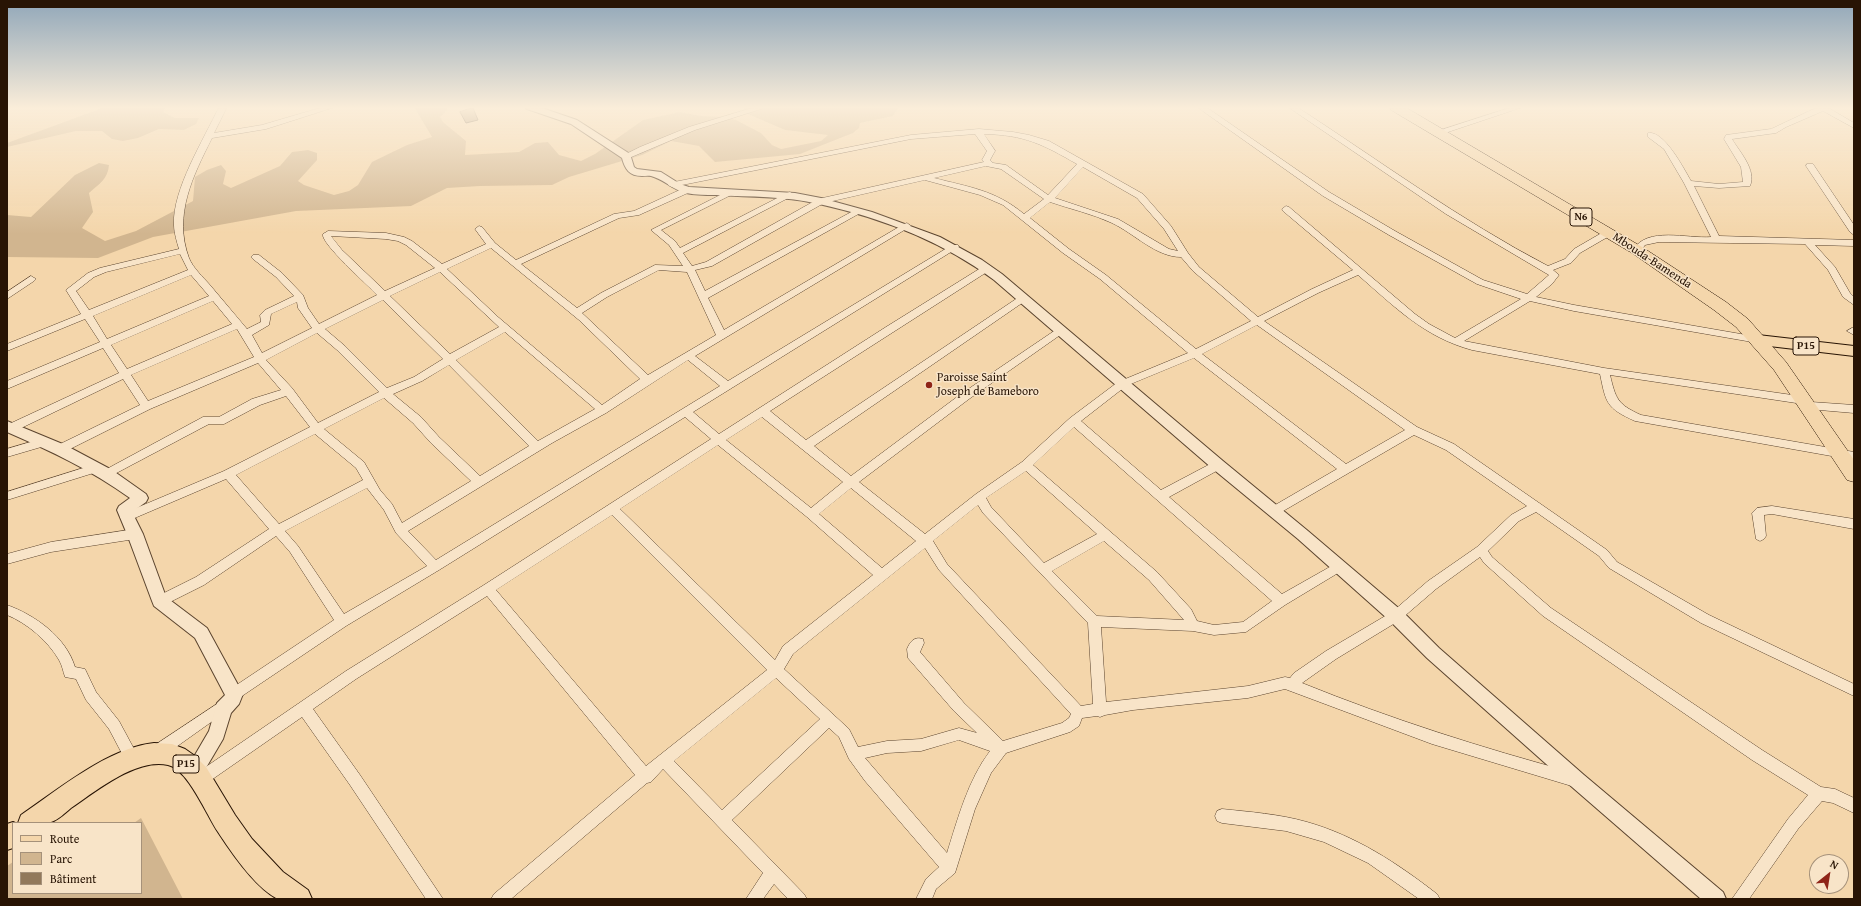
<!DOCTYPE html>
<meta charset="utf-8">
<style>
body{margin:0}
#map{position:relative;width:1861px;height:906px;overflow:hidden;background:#f4d6ab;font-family:"Gentium Book Plus",serif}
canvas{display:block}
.frame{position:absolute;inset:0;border:8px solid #281404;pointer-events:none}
.legend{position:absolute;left:12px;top:822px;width:130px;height:72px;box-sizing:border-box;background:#f8e4c8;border:1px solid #a5917a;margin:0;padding:5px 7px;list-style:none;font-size:12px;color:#281404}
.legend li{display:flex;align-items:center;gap:8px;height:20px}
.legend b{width:20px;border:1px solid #a5917a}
.north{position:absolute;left:1809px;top:854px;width:40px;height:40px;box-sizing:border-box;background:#f8e4c8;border:1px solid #a5917a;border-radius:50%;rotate:30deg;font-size:11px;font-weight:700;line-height:16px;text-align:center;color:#281404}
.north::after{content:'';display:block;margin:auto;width:14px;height:18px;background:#8f2418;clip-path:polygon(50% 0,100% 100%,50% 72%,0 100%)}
</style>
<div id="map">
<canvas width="1861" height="906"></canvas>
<div class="frame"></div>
<ul class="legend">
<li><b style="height:5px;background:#f4d6ab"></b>Route</li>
<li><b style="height:11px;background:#d1b58f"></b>Parc</li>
<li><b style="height:11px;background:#92795b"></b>Bâtiment</li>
</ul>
<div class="north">N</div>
</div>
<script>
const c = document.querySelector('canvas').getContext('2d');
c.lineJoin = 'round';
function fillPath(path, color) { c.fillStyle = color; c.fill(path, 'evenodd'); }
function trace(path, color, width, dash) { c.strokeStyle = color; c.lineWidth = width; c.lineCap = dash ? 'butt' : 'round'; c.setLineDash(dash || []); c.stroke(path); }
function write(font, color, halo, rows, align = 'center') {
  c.font = font + ' "Gentium Book Plus",serif'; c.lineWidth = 3; c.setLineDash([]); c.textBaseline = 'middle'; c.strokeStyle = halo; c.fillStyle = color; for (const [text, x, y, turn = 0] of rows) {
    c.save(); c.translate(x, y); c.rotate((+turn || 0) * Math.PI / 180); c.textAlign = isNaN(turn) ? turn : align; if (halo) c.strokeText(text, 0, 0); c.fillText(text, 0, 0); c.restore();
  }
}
const green = new Path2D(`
 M 105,107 L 165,107 L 163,112 L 175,118 L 199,118 L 196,124 L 184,130 L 159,129 L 138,138 L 123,141 L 112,139 L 102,131 L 76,131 L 7,147 L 7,143 Z
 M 414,107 L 447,107 L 447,110 L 440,117 L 443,122 L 466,141 L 465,155 L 519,152 L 535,143 L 548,142 L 559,155 L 581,161 L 595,154 L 643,120 L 680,112 L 701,116 L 724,117 L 736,120 L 761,133 L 772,145 L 781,149 L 821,141 L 828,135 L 785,130 L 748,114 L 743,107 L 899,107 L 893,116 L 860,123 L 859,128 L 853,133 L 800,154 L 715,162 L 699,146 L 671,141 L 642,155 L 569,177 L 552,185 L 480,186 L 447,188 L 411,206 L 296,211 L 153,237 L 98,258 L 7,257 L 7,215 L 31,217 L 75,175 L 99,163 L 109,165 C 108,179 99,184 89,193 L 93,212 L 82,228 L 105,241 L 136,231 L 193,201 L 195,177 L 207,170 L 221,165 L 226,171 L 223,184 L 231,188 L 280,166 L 292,152 L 308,150 L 317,153 L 317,160 L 298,181 L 304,185 L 334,195 L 349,191 L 358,185 L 372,162 L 407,145 L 432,137 Z
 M 141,818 L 183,899 L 7,899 L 7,866 L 13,862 L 13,893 L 141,893 L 141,823 L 134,823 Z`);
const building = new Path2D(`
 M 473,108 L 478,120 L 466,123 L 460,112 Z`);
const minor = new Path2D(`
 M 219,107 L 227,107 L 214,133 L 262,125 L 323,107 L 335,107 L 266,129 L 212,138 C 193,176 173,215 189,258 C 193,268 203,277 210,285 C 222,300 235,314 247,329 L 261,322 L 260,315 L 265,310 L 294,296 L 276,277 L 253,259 L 251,257 L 253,255 L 259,255 L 282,273 L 303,295 L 308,308 L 319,324 L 377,295 C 369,286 320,243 323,234 L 328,231 L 386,233 L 404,237 L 412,241 L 442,264 L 486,244 L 475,229 L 479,226 L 482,227 L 495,243 L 516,260 L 614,214 L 634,211 L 684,188 L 690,188 L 690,192 L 639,215 L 619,218 L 521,264 L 577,308 L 601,293 L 655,265 L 683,266 L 669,245 L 651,230 L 728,191 L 734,191 L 735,193 L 661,230 L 675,241 L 680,248 L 787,193 L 790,192 L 794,195 L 683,253 L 692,266 L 706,262 L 818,199 L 984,162 L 982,160 L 987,151 L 975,134 L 911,139 L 672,187 L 668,185 L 669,183 L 911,135 L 979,129 L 1013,132 L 1029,135 L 1049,141 L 1143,194 L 1171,226 L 1188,253 L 1199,267 L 1258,317 L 1312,289 L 1353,270 L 1283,211 L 1282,209 L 1286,206 L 1289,207 L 1415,314 L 1429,324 L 1455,338 L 1521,299 L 1477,284 L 1389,235 L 1323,196 L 1197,107 L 1206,107 L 1329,192 L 1395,231 L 1483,280 L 1527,294 L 1549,275 L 1446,214 L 1288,107 L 1297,107 C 1380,161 1460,220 1548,266 L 1565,259 L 1574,249 L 1605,231 L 1611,231 L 1611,235 L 1580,253 L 1571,263 L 1553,270 L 1559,275 L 1552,284 L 1536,297 L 1574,305 L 1758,337 L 1761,338 L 1763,340 L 1761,342 L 1758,343 L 1574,311 L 1530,301 L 1464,341 L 1604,368 L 1806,397 L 1810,398 L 1811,402 L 1854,405 L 1854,413 L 1808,409 L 1804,408 L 1803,404 L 1610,375 C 1616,399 1617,404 1641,415 L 1854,452 L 1854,460 L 1635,421 C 1606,408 1606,403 1600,374 L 1472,350 C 1424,337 1395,307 1358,275 L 1318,293 L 1264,321 L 1417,427 L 1454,444 L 1607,550 L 1617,562 L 1709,615 L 1854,684 L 1854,696 L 1701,623 L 1609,568 L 1599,556 L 1536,512 L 1519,521 L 1488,551 L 1492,557 L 1551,608 L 1762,750 L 1821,787 L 1835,789 L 1854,798 L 1854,813 L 1833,803 L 1822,801 L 1798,829 L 1749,899 L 1732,899 L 1788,819 L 1808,795 L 1752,760 L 1543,616 L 1484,563 L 1480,557 L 1436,589 L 1400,620 L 1336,659 L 1302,683 C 1391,719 1482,748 1575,773 L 1580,775 L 1582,780 L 1580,785 L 1575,787 L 1432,744 L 1285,689 L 1248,698 L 1133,710 L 1105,715 L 1100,717 L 1097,716 L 1082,718 L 1079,726 L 1070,732 L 1006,753 L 991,773 L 975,809 L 955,873 L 936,889 L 932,899 L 916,899 L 926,879 L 939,867 L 865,781 L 849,759 L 839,737 L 829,728 L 732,820 L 804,894 L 807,899 L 788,899 L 774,884 L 763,899 L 746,899 L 763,873 L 663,769 L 651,782 L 647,783 L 511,899 L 491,899 L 494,894 L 635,775 L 487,596 L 356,679 L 313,709 L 360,775 L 443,899 L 426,899 L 350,785 L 302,717 L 204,785 L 199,787 L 194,785 L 192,780 L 194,775 L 346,671 L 484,585 L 711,439 L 685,417 L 439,570 L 346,626 L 239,698 L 234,700 L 229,698 L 227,694 L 229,690 L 334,620 L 290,552 L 276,536 L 204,585 L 164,605 L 160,606 L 156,605 L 154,601 L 156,597 L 196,577 L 269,529 L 226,479 L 130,520 L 126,522 L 122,520 L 120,517 L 122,514 L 224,471 L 310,427 L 286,396 L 260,405 L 224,424 L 209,424 L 107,478 L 103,477 L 101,474 L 103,471 L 203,417 L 219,417 L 252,399 L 281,390 L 258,363 L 150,409 L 64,452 L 56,452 L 55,449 L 56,446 L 140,405 L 123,379 L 15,431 L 7,430 L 7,425 L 119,373 L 103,348 L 7,389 L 7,381 L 100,342 L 85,319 L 7,351 L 7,344 L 81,314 L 66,290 L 88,273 L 100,268 L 179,249 C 177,242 174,233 174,225 C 172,190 204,139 219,107 ZM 984,134 C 1025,135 1042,144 1077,164 L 1048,195 L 1006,165 L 993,163 L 990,160 L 995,151 ZM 986,166 L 1001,169 L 1044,199 L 1024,214 C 995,190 969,187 934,178 ZM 1083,167 L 1137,198 L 1164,229 L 1178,251 L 1169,249 L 1118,219 L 1055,198 ZM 925,180 L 980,195 L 1003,205 L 1063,253 L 1100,279 L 1188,353 L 1118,382 L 1070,418 L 1022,462 L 976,494 L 925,534 L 859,482 L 969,399 L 1063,333 L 1065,331 L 1063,329 L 1057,329 L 961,394 L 851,476 L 814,446 L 1025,301 L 1027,299 L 1025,297 L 1019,297 L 806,440 L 770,411 L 990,270 L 992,268 L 990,266 L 984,266 L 886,327 L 719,434 L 693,412 L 959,247 L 958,245 L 952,245 L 728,381 L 695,356 L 911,226 L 907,223 L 904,224 L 724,330 L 708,298 L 862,212 L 858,209 L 855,210 L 705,291 L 695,270 L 712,266 L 824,203 ZM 1050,202 C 1070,209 1093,214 1112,223 C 1135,234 1156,257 1181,257 L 1193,271 L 1251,321 L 1196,349 L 1106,275 L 1069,249 L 1030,218 ZM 331,236 L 386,239 L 398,241 L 406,245 L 435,268 L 385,291 L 342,250 ZM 491,248 L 579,320 L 640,379 L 602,405 L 498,317 L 447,269 ZM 180,254 L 188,270 L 89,310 L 76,291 L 94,277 L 106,272 ZM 659,270 L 687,272 L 716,335 L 648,375 L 582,313 L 607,297 ZM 440,272 L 499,327 L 450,354 L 390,296 ZM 191,275 L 209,296 L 107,339 L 93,316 ZM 383,300 L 443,359 L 414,377 L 387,388 L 345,346 L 325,329 ZM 213,301 L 232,324 L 127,369 L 111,345 ZM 297,302 L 298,308 L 312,328 L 262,353 L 252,335 L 269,325 L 271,314 ZM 1257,325 L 1405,430 L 1346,464 L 1202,354 ZM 237,329 L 254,357 L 148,401 L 131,375 ZM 505,332 L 595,409 L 538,441 L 456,360 ZM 317,333 L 337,350 L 379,392 L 318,423 L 292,388 L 266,360 ZM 1194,358 L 1337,469 L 1270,508 L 1268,511 L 1270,514 L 1274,515 L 1278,514 L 1414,435 L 1446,450 L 1527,506 L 1511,515 L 1477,547 L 1428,581 L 1392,612 L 1326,651 L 1294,673 L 1290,678 L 1285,677 L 1248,686 L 1106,702 L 1101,627 L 1193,631 L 1214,635 L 1246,632 L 1285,605 L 1343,570 L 1345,567 L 1343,564 L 1339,562 L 1335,564 L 1282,594 L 1169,497 L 1222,468 L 1224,465 L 1222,462 L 1214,462 L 1161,490 L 1081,421 L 1126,386 ZM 688,360 L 720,386 L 436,560 L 408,531 L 552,443 L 606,413 ZM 449,365 L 529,446 L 480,476 L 439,437 L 421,417 L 393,394 L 422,381 ZM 384,398 L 413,423 L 431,443 L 471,481 L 402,523 L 392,504 L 380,490 L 364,462 L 324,429 ZM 762,417 L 843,482 L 811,508 L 726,440 ZM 1074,427 L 1272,601 L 1243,622 L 1214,625 L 1197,621 L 1191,609 L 1157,572 L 1033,465 ZM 315,434 L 356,468 L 363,480 L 279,524 L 236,475 ZM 718,445 L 807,517 L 873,575 L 783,646 L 775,660 L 620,509 ZM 1026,471 L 1097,534 L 1044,563 L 991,507 L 986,498 ZM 367,488 L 384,510 L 396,533 L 427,566 L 344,614 L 298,546 L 285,531 ZM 851,488 L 916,541 L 882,568 L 819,514 ZM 978,505 L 983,513 L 1088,623 L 1093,704 L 1081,706 L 947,564 L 933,541 ZM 612,515 L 767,670 L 646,766 L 496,590 ZM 1104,541 L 1149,580 L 1184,620 L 1097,616 L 1052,571 ZM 925,548 L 939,570 L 1071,714 L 1069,718 L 1062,723 L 1003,741 L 964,703 L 920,652 L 924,643 L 923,639 C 914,636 910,642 907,649 L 908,658 L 954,711 L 977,733 L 959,728 L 921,739 L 887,741 L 858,747 L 849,729 L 784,669 L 793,654 ZM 776,678 L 820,719 L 722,810 L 674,761 ZM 959,740 L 990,751 C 968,780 958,818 947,853 L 865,758 L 887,753 L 921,751 Z
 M 755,107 L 764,108 L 695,130 L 629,158 L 626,158 L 622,156 L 640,147 L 689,127 Z
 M 1512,107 L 1523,107 L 1442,134 L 1436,134 L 1435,132 Z
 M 1818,107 L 1827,107 L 1854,123 L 1854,128 L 1823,111 L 1786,127 L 1776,133 L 1732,139 C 1739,151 1757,170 1750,186 L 1719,188 L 1694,186 L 1719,236 L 1854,240 L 1854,246 L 1815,245 L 1835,267 L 1850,293 L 1854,297 L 1854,305 L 1843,297 L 1828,270 L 1805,244 L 1659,242 L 1645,245 L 1640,252 L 1634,252 L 1633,250 C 1647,226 1687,239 1711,237 L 1684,183 L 1664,149 L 1648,137 L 1648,133 C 1664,130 1684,169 1691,181 L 1719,184 L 1743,182 L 1741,167 L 1724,139 L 1726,135 L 1771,129 Z
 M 1807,164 L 1813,164 L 1854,225 L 1854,235 L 1850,232 L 1806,166 Z
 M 31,276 L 36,279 L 34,281 L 7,299 L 7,292 Z
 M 1852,328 L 1854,328 L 1854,335 L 1847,331 Z
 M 44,438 L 48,439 L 49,442 L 48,445 L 7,457 L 7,449 Z
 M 96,464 L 100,465 L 102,468 L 100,471 L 7,500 L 7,492 Z
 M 1772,506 L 1854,519 L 1854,529 L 1772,514 L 1764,515 L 1766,536 L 1764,539 L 1760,541 L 1756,539 L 1752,513 L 1757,508 Z
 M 135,529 L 139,531 L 141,534 L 139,537 L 135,539 L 51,552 L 7,564 L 7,554 L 51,542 Z
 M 7,605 C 35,615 66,637 75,667 L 85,669 L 96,692 L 119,721 L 140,760 L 138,765 L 133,767 L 128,765 L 109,729 L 86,700 L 76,679 L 65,677 C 63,671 62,665 59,660 C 48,641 27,623 7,615 Z
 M 226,698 L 231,700 L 233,704 L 231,708 L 162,757 L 157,759 L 152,757 L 150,752 L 152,747 Z
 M 1222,809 C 1250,812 1279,814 1307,822 C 1356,836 1397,863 1437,894 L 1440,899 L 1419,899 L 1368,863 L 1324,842 L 1286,831 L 1222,823 L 1217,821 L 1215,816 L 1217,811 Z`);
const tertiary = new Path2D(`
 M 525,107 L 539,107 L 577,120 L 630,154 L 634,167 L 637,169 L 661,172 L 680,184 L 689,187 L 795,193 L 821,198 L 872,212 L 940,237 L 982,260 L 1002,274 L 1223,461 L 1308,531 L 1402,611 L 1439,648 L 1584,775 L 1723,892 L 1726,899 L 1701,899 L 1572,787 L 1427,658 L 1390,621 L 1298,539 L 1213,469 L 994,280 C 942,241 882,218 819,204 C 786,196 750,197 716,195 C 706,195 696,195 686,193 C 673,190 666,181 654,177 C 650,175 646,176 642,176 C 629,176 625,169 622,158 L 571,124 L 527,109 Z
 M 7,421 L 65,445 L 112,470 L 146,494 L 148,498 L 146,502 L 132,512 L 143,534 L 166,597 L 207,628 L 243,694 L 239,704 L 231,713 L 223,739 L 200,778 L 194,781 L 188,778 L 185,772 L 209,731 L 217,703 L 225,695 L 195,638 L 154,606 L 152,601 L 127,534 L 117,510 L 119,506 L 130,498 C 91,470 51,451 7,432 Z`);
const primary = new Path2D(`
 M 1758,335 L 1854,346 L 1854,356 L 1752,344 L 1750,340 L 1752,336 Z
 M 154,743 L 172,744 L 185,749 L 195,756 L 206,767 L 235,815 L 252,839 L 283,872 L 308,890 L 312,899 C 304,899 281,901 276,898 C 254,886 231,852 218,832 C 207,816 188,769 168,765 C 136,758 96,791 71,808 C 65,813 58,820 51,822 C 45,825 26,823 18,823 L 21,815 C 59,789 108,748 154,743 Z
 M 13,822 L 15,823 L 13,823 L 13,848 L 7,850 L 7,824 Z`);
const trunk = new Path2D(`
 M 1390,107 L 1405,107 L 1642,247 L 1726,302 L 1748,319 L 1786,362 L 1854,460 L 1854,482 L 1847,480 L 1774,370 L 1736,327 L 1714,310 L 1632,253 L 1391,110 Z`);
const markers = [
 [929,385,4,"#8f2418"]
];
const shields = [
 [1581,217,22],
 [1806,346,26],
 [186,764,26]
];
const shieldNames = [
 ["N6",1581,217],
 ["P15",1806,346],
 ["P15",186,764]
];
const streetNames = [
 ["Mbouda-Bamenda",1652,261,33]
];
const poiNames = [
 ["Paroisse Saint",937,378],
 ["Joseph de Bameboro",937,392]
];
fillPath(green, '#d1b58f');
fillPath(building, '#92795b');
trace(building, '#281404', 1);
trace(minor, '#5b442e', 1);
trace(tertiary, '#5b442e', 2);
trace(primary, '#281404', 2);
trace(trunk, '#281404', 1);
fillPath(minor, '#f8e4c8');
fillPath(tertiary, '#f8e4c8');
fillPath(primary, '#f4d6ab');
fillPath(trunk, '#f4d6ab');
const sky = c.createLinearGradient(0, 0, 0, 234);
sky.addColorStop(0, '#91a7b9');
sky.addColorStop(0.46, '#faedd9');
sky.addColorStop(1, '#faedd900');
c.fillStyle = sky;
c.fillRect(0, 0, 1861, 234);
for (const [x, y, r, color] of markers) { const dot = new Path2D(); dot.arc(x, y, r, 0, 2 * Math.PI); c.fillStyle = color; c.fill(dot); trace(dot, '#f8e4c8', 1.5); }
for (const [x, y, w] of shields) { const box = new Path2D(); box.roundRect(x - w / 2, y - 9, w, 18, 3); c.fillStyle = '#f8e4c8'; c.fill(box); trace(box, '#281404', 1); }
write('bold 11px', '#281404', null, shieldNames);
write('12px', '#281404', '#f8e4c8', streetNames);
write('12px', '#281404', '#f8e4c8', poiNames, 'left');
</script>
